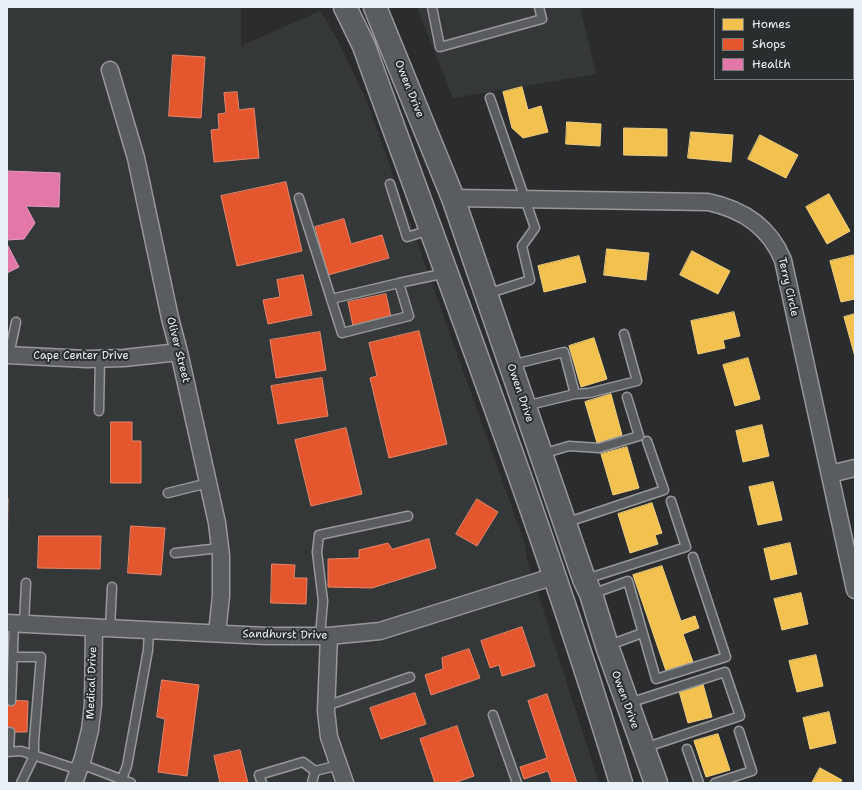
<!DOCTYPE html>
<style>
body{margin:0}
#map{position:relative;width:862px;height:790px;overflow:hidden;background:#2b2c2d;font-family:"Shantell Sans",sans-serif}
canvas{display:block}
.frame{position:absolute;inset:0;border:8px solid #e8f1f8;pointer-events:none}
.legend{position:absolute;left:714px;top:8px;width:140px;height:72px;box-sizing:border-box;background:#2a2d2e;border:1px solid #767b7f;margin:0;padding:5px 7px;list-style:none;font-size:12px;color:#e8f1f8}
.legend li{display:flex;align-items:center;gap:8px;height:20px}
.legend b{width:20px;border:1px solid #767b7f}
</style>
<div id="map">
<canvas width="862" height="790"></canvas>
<div class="frame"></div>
<ul class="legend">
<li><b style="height:11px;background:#f2c14e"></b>Homes</li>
<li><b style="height:11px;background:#e4572e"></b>Shops</li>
<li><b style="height:11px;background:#e377a8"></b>Health</li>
</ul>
</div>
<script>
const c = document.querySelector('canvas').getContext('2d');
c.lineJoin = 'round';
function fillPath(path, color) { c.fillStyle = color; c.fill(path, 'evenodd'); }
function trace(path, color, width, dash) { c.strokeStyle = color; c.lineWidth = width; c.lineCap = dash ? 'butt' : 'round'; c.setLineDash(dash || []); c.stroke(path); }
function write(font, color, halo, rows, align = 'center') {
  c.font = font + ' "Shantell Sans",sans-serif'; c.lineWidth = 4; c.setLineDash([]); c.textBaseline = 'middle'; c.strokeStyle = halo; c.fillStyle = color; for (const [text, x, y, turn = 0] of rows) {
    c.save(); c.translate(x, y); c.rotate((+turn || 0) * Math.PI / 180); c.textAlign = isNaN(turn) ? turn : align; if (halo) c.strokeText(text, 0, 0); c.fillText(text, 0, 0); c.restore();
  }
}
const built = new Path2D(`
 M 7,7 L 241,7 L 241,46 L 320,11 L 335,35 L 366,99 L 525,544 L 527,559 L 599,783 L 7,783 Z
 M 417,7 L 580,7 L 596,74 L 453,98 Z`);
const homes = new Path2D(`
 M 731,7 L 763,7 L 765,9 L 728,9 Z
 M 522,87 L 528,110 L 541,106 L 548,132 L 523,138 L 512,128 L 503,92 Z
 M 567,122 L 601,124 L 600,146 L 566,144 Z
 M 624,128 L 667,129 L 667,156 L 624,155 Z
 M 691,132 L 733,135 L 731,162 L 688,158 Z
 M 760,135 L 798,155 L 786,178 L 748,159 Z
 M 829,194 L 850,231 L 827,244 L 806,207 Z
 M 607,249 L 649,253 L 646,280 L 604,275 Z
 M 692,251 L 730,271 L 718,294 L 680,275 Z
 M 855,255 L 855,299 L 841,302 L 830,261 Z
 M 579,256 L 586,282 L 544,292 L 538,266 Z
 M 734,312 L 740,336 L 723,340 L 725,348 L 698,354 L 691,321 Z
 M 855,314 L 855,357 L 844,317 Z
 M 594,338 L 607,379 L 581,387 L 569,346 Z
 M 748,358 L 760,399 L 735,406 L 723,365 Z
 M 611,394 L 622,435 L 597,443 L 585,402 Z
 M 762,425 L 769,456 L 743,462 L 736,431 Z
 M 627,447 L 639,488 L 613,495 L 601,454 Z
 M 773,482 L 782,520 L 758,525 L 749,487 Z
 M 652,503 L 662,533 L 655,535 L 658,544 L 630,553 L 618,514 Z
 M 790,543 L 797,574 L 771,580 L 764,549 Z
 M 662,566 L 681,621 L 695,616 L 699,628 L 683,634 L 693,662 L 666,671 L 633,575 Z
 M 801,593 L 808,624 L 782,630 L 774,599 Z
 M 816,655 L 823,686 L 797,692 L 789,661 Z
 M 703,684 L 712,717 L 688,723 L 679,691 Z
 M 829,712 L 836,743 L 810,749 L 803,718 Z
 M 718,734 L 730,770 L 706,777 L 694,741 Z
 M 820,768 L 842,780 L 840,783 L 812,783 Z`);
const shops = new Path2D(`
 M 173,55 L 205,57 L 201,118 L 169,116 Z
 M 237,92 L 239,110 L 254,108 L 259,158 L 214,162 L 211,130 L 219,129 L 218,114 L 226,113 L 224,93 Z
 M 286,182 L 302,251 L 237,266 L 221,196 Z
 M 344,219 L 351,244 L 382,235 L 389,258 L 328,275 L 315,227 Z
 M 303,275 L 312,315 L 268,324 L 263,300 L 280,297 L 277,280 Z
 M 386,294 L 391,317 L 353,326 L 348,302 Z
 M 419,331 L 447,444 L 389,458 L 370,378 L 377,376 L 369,343 Z
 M 320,332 L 326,370 L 276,378 L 270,340 Z
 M 322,378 L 328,416 L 278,424 L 271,386 Z
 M 111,422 L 132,422 L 132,441 L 141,441 L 141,483 L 111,483 Z
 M 346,428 L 362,494 L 311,506 L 295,440 Z
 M 7,498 L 8,498 L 7,557 Z
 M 477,499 L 498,512 L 477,546 L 456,534 Z
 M 131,526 L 165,528 L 161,575 L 128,573 Z
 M 39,536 L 101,536 L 100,569 L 38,568 Z
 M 429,539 L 436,568 L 372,588 L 328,587 L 328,559 L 359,558 L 359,550 L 388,543 L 392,549 Z
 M 272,564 L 295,565 L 294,578 L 307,578 L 306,604 L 271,603 Z
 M 522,627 L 535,666 L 502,676 L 499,665 L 490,668 L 481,641 Z
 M 469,649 L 480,678 L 431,695 L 425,675 L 443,669 L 442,658 Z
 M 7,652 L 10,652 L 8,700 L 28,701 L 27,732 L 7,732 Z
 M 162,680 L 199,685 L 187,776 L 158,772 L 165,719 L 157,717 Z
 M 415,693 L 426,724 L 381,739 L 370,708 Z
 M 547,694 L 577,783 L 552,783 L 548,771 L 524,779 L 520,767 L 547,758 L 528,701 Z
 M 457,726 L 474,776 L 454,783 L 435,783 L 420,739 Z
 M 240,750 L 248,783 L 220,783 L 214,756 Z`);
const health = new Path2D(`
 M 7,171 L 60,173 L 59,207 L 26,206 L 35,223 L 24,239 L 7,240 Z
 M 7,244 L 19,267 L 7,273 Z`);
const lane = new Path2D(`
 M 432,7 L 440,47 L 542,19 L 539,7
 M 390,184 L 407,237 L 430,230
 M 299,198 L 342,333 L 409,316 L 399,283 L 446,273
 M 487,294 L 530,280 L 522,246 L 535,228 L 490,98
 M 331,299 L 399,283
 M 9,355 L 16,322
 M 511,365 L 564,352 L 575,394 L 525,406
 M 575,394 L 589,393 L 637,381 L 624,334
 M 99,411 L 100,358
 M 542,454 L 569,446 L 599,448 L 639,436 L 627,397
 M 168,493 L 208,483
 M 565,523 L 664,490 L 647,441
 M 175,553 L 220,548
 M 586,579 L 686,547 L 671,501
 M 592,594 L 628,581 L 656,679 L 726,657 L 693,557
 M 24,624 L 26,583
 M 110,629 L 112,587
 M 320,636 L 323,601 L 317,552 L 319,535 L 408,516
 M 607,646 L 642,633
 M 13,657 L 41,657 L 34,741 L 34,756 L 21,783
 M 11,701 L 14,624
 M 629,703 L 725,672 L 740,716 L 644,748
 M 326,706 L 410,677
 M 493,715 L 517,783
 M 687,749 L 699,783
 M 7,752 L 21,751 L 79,770
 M 9,752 L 10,732
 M 81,764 L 131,783
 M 315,771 L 339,765
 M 122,779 L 127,766 L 148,650 L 149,631
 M 262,783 L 259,775 L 303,762 L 315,771
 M 312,783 L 315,771
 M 715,783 L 752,771 L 739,731`);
const street = new Path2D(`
 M 110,70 L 136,158 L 170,318 L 179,352 L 217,523 L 221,556 L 221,596 L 217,633
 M 453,198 L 708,202 C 742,209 769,226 783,260 L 855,590
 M 7,355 L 87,359 L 124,358 L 179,352
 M 830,474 L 855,468
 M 7,623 L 266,636 L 329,636 L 380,631 L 555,576
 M 329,636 L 326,711 L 329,737 L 345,783
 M 74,783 L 83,758 L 90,730 L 93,704 L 94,628`);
const highway = new Path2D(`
 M 345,7 L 364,46 C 452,291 546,534 621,783
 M 375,7 L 453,198 L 584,579 L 591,594 L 607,646 L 656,783`);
const streetNames = [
 ["Owen Drive",409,89,68],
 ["Terry Circle",788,287,77],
 ["Oliver Street",178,350,76],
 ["Cape Center Drive",81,356],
 ["Owen Drive",520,393,71],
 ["Sandhurst Drive",285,635,1],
 ["Medical Drive",92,683,-88],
 ["Owen Drive",625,700,70]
];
fillPath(built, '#353839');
fillPath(homes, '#f2c14e');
trace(homes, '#efcf81', 1);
fillPath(shops, '#e4572e');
trace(shops, '#e5856b', 1);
fillPath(health, '#e377a8');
trace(health, '#e49cc0', 1);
trace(lane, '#96989a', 11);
trace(street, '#96989a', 19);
trace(highway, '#96989a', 25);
trace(lane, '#5a5d60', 8);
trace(street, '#5a5d60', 16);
trace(highway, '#5a5d60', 22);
write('11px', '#e8f1f8', '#2a2d2e', streetNames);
</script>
